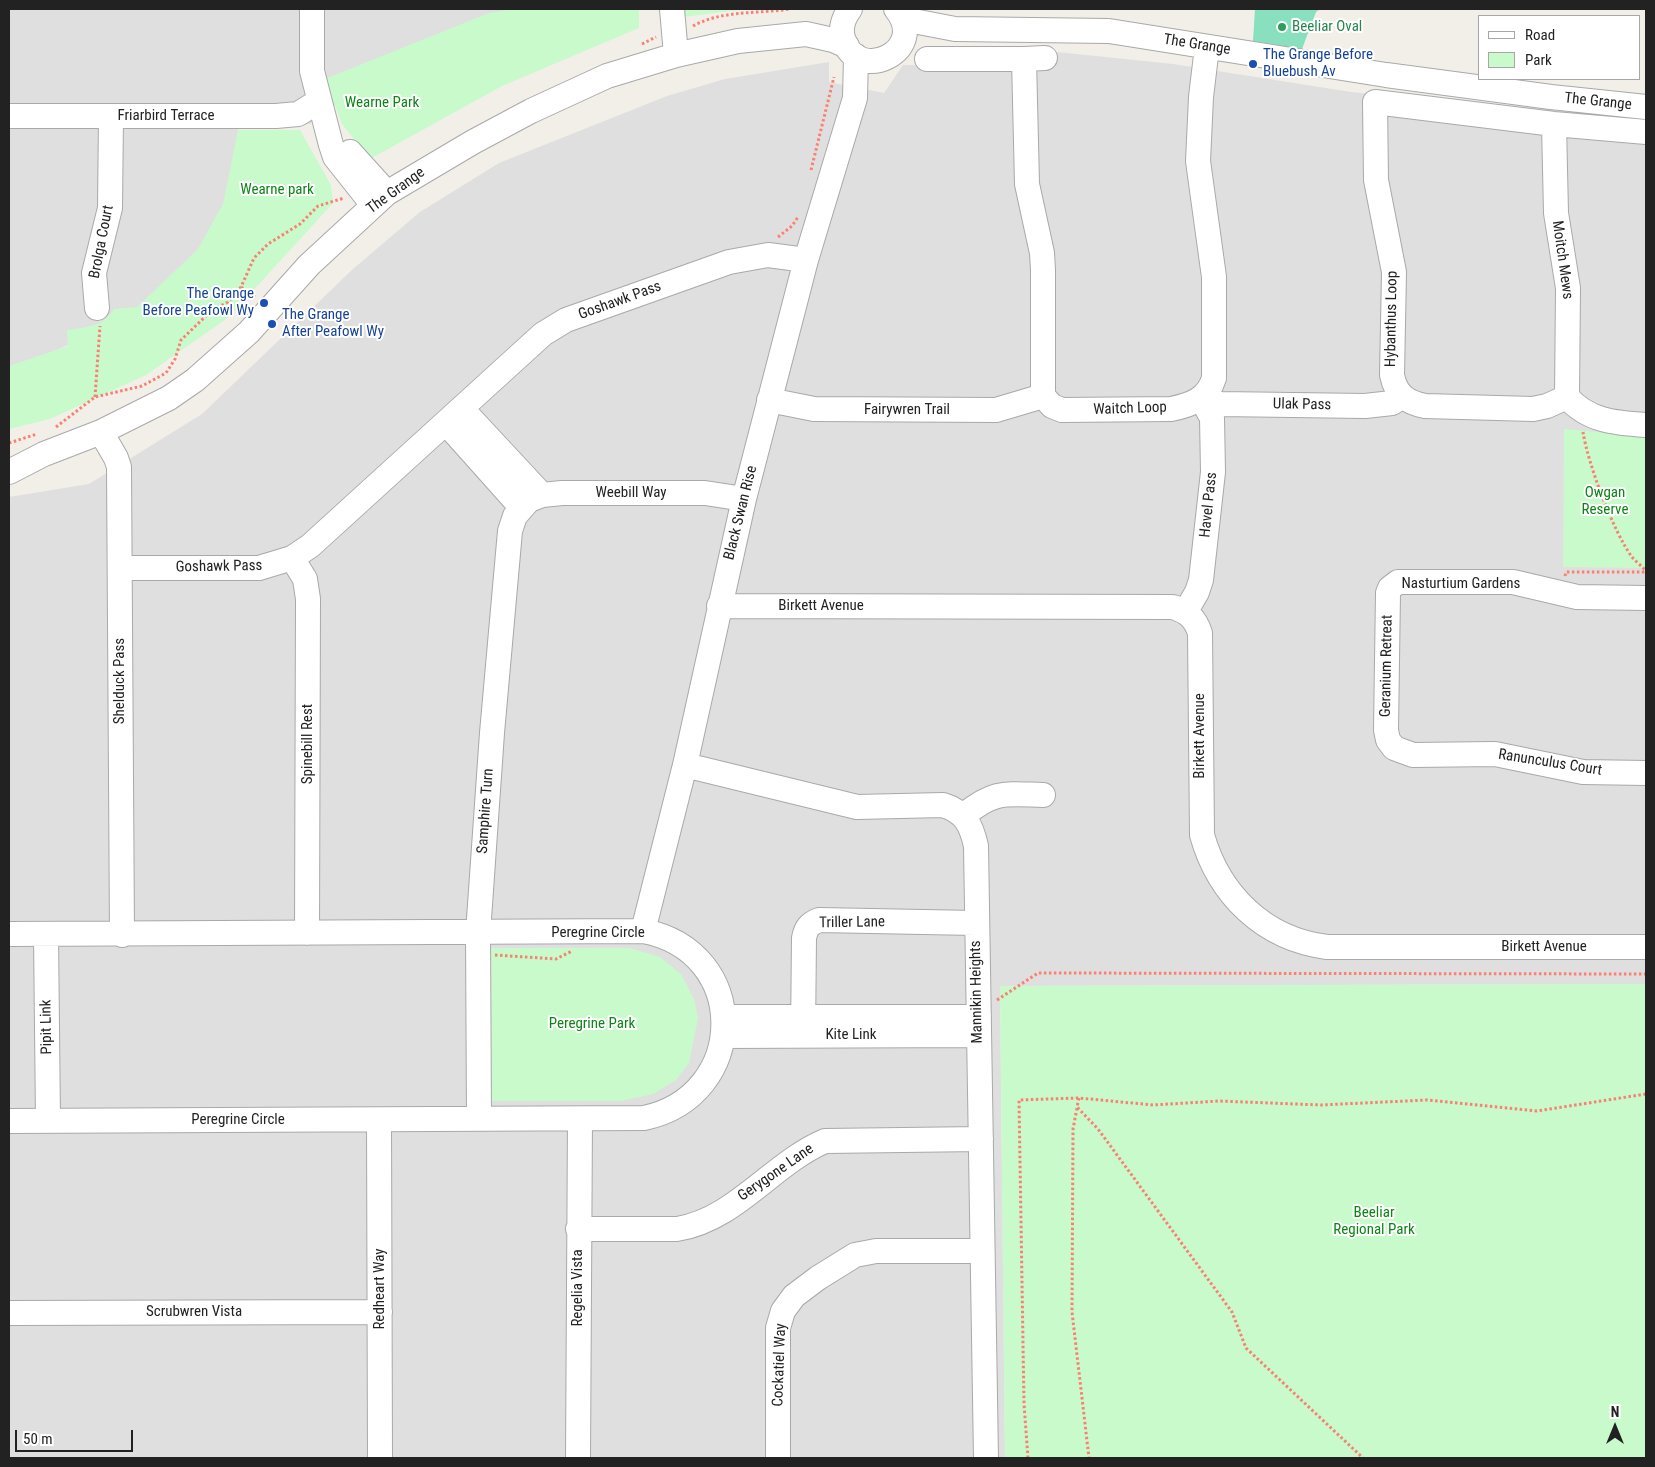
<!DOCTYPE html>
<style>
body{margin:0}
#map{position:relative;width:1655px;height:1467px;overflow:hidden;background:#f2efe9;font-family:"Roboto Condensed",sans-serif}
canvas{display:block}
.frame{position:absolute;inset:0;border:10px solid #222;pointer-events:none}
.legend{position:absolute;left:1478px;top:15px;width:162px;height:65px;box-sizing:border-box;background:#fff;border:1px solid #a7a7a7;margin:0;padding:6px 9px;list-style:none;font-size:15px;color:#222}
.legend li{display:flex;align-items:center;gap:10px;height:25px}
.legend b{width:25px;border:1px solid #a7a7a7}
.north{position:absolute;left:1590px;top:1402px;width:50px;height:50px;-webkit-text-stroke:4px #fff;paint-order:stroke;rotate:0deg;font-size:14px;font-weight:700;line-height:20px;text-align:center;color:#222}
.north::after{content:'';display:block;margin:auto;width:18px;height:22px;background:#222;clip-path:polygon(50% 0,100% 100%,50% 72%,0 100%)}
.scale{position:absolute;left:15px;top:1430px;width:118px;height:22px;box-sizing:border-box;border:2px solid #222;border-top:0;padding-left:6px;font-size:15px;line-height:18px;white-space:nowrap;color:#222;-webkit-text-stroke:4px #fff;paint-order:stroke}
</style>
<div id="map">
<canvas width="1655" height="1467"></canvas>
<div class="frame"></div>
<ul class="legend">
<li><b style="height:6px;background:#fff"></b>Road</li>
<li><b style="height:14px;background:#c8facc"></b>Park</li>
</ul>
<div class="north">N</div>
<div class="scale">50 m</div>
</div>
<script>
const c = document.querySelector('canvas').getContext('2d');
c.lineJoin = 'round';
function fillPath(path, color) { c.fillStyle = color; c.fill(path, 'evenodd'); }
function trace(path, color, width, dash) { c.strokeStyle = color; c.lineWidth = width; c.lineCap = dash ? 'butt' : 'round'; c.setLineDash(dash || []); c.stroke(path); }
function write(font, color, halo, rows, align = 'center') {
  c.font = font + ' "Roboto Condensed",sans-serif'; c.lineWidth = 4; c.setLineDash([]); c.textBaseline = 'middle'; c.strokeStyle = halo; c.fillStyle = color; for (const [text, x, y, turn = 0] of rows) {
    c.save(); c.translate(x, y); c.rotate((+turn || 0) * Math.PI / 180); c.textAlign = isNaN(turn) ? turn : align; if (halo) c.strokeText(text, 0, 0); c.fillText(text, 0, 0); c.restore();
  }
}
const residential = new Path2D(`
 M 9,9 L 558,9 L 352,93 L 310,124 L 239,122 L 228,219 L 164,301 L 9,372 Z
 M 1057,52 L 1173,64 L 1351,92 L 1646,122 L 1646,984 L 1000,986 L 1005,1458 L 9,1458 L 9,497 L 89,484 L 202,414 L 353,269 L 420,212 L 499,163 L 667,96 L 725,79 L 829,62 L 829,82 L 884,93 L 903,65 L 1049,67 Z`);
const park = new Path2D(`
 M 514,9 L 639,9 L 639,28 L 502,86 L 370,159 L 342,124 L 325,79 L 489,13 Z
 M 675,9 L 747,9 L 675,18 Z
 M 238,130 L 300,130 L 331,185 L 333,203 L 229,317 L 146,375 L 50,419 L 9,429 L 9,366 L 68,346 L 67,330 C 87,327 103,327 114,309 L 137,307 L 198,249 L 223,204 Z
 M 1564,429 L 1646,436 L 1646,568 L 1563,567 Z
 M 486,948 L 630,948 L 660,957 L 681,974 L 694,999 L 698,1018 L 689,1063 L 676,1080 L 653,1094 L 621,1101 L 486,1101 Z
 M 1646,984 L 1646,1458 L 1005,1458 L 1000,986 Z`);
const pitch = new Path2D(`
 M 1255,9 L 1320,9 L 1316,12 L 1302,49 L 1253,41 Z`);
const path = new Path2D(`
 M 693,26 C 722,10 757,14 790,9
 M 642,44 L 656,37
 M 811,170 L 834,77
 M 778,237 L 792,226 L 798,217
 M 241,287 L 255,297
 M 95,397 L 100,326
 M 56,427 L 95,397 L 142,386 L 166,373 L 175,359 L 181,340 L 211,311 L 228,302 L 241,287 L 254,258 L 268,244 L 300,224 L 318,206 L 344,198
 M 1583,432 C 1588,464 1613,531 1632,557 C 1636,562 1642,566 1646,571
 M 9,443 L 37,434
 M 1565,576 L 1566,572 L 1646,572
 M 495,955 L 556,959 L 572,951
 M 997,1000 L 1038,973 L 1646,974
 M 1079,1098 L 1077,1107 L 1098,1129 L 1232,1312 L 1246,1348 L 1363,1458
 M 1077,1108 L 1073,1129 L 1072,1312 L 1089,1458
 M 1028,1458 L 1024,1404 L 1019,1100 L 1079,1098 L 1153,1105 L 1219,1101 L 1321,1105 L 1427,1100 L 1537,1111 L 1646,1094`);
const minor = new Path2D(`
 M 312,9 L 312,71 L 331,145 L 335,157 L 373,205
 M 672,9 L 676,55
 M 850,9 C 844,17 840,28 843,38 C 857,86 930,50 896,9
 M 903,19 L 955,29 L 1109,31 L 1386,75 L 1551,97 L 1646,107
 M 927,59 L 1024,59 L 1027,184 L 1042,253 L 1043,270 L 1043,396 L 1052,406 L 1062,410 L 1171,409 C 1191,405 1208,399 1214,378 L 1214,277 L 1198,161 L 1201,97 L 1207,47
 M 1024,59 L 1045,58
 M 9,116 L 276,116 L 298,114 L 319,101
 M 1554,124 L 1556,213 L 1568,288 L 1567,397
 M 1646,132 L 1554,124 L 1375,102 L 1376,180 L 1394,272 L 1392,375 C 1396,395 1406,402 1425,406 L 1533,409 L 1547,406 L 1567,397 C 1588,421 1615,423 1646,425
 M 350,152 L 387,193
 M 97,308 L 94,273 L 110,208 L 111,116
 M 1201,398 L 1220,404 L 1365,406 L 1392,403 L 1401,397
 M 769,400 L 814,409 L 996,410 L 1043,396
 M 462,409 L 542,495
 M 446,423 L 521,507
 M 101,432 L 116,458 L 119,467 L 122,935
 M 9,472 L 44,454 L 101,432 L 169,398 L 195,380 L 249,332 L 309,265 L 387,193 L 473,142 L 531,111 L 607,76 L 676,55 L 738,41 L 806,34 L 833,40 L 847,46
 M 292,558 L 305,579 L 308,599 L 307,933
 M 120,568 L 259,568 L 292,558 L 310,546 L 543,334 L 566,320 L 729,262 L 768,255 L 806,260
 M 1646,598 L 1577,597 L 1513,582 L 1398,582 L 1390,588 L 1388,593 L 1386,730 L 1388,740 L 1394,748 L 1413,755 L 1495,754 L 1583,772 L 1646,773
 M 719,606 L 1173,607 C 1188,612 1195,618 1200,633 L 1202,835 C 1219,895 1264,939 1327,947 L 1646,947
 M 1186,611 L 1197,592 L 1201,580 L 1213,472 L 1212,418 L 1201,398
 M 685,765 L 857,807 L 943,805 C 965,812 971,824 976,846 L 986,1458
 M 964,815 C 995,790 1005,794 1043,795
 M 643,931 L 685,765 L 744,499 L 806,260 L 855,98 L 856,56
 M 9,934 L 643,931 C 751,951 749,1096 644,1118 L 9,1121
 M 46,935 L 48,1120
 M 724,1017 L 979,1017
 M 803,1035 L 804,938 C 806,928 809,924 819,920 L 975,923
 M 723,1036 L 979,1035
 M 479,1119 L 478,933 L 492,733 L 510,531 L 515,516 L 529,500 L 542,495 L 562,493 L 705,493 L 744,499
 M 379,1120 L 380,1458
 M 578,1229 L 677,1229 C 735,1220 773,1163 825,1141 L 981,1139
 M 9,1313 L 380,1312
 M 578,1458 L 580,1119
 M 778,1458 L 778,1328 L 783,1311 L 794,1296 L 818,1278 L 855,1255 L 876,1251 L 982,1251`);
const markers = [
 [1282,27,5,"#2e9e5b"],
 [1253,64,5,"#1a4fb4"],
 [264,303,5,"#1a4fb4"],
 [272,324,5,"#1a4fb4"]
];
const leisureNames = [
 ["Beeliar Oval",1292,27]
];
const streetNames = [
 ["The Grange",1197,45,9],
 ["The Grange",1598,102,6],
 ["Friarbird Terrace",166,116],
 ["The Grange",396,191,-36],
 ["Brolga Court",102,242,-79],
 ["Moitch Mews",1562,260,82],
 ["Goshawk Pass",620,301,-20],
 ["Hybanthus Loop",1392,319,-89],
 ["Ulak Pass",1302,405,1],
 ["Waitch Loop",1130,409,-2],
 ["Fairywren Trail",907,410],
 ["Weebill Way",631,493],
 ["Havel Pass",1209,505,-84],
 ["Black Swan Rise",741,513,-76],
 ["Goshawk Pass",219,567,-1],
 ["Nasturtium Gardens",1461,584],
 ["Birkett Avenue",821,606],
 ["Geranium Retreat",1387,666,-89],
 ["Shelduck Pass",120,681,-90],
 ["Birkett Avenue",1200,736,-90],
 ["Spinebill Rest",308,744,-90],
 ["Ranunculus Court",1550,763,9],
 ["Samphire Turn",486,811,-86],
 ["Triller Lane",852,923,-1],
 ["Peregrine Circle",598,933],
 ["Birkett Avenue",1544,947],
 ["Mannikin Heights",977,992,-91],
 ["Pipit Link",47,1027,-91],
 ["Kite Link",851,1035],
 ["Peregrine Circle",238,1120],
 ["Gerygone Lane",776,1173,-35],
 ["Regelia Vista",578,1288,-90],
 ["Redheart Way",380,1289,-90],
 ["Scrubwren Vista",194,1312],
 ["Cockatiel Way",780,1365,-88]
];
const transitNames = [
 ["The Grange Before",1263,55],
 ["Bluebush Av",1263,72],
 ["The Grange",254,294,"right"],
 ["Before Peafowl Wy",254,311,"right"],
 ["The Grange",282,315],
 ["After Peafowl Wy",282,332]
];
const parkNames = [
 ["Wearne Park",382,103],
 ["Wearne park",277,190],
 ["Owgan",1605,493],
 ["Reserve",1605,510],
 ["Peregrine Park",592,1024],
 ["Beeliar",1374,1213],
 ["Regional Park",1374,1230]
];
fillPath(residential, '#e0dfdf');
fillPath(park, '#c8facc');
fillPath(pitch, '#88e0be');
trace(minor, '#a9a9a9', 26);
trace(path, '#fa8072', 3, [2.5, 2.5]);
trace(minor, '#fff', 24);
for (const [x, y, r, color] of markers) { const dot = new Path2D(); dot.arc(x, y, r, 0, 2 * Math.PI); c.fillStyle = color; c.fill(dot); trace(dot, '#fff', 2); }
write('15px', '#27864d', '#fff', leisureNames, 'left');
write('15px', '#222', '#fff', streetNames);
write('15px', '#164399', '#fff', transitNames, 'left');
write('15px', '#0c8416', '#fff', parkNames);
</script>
